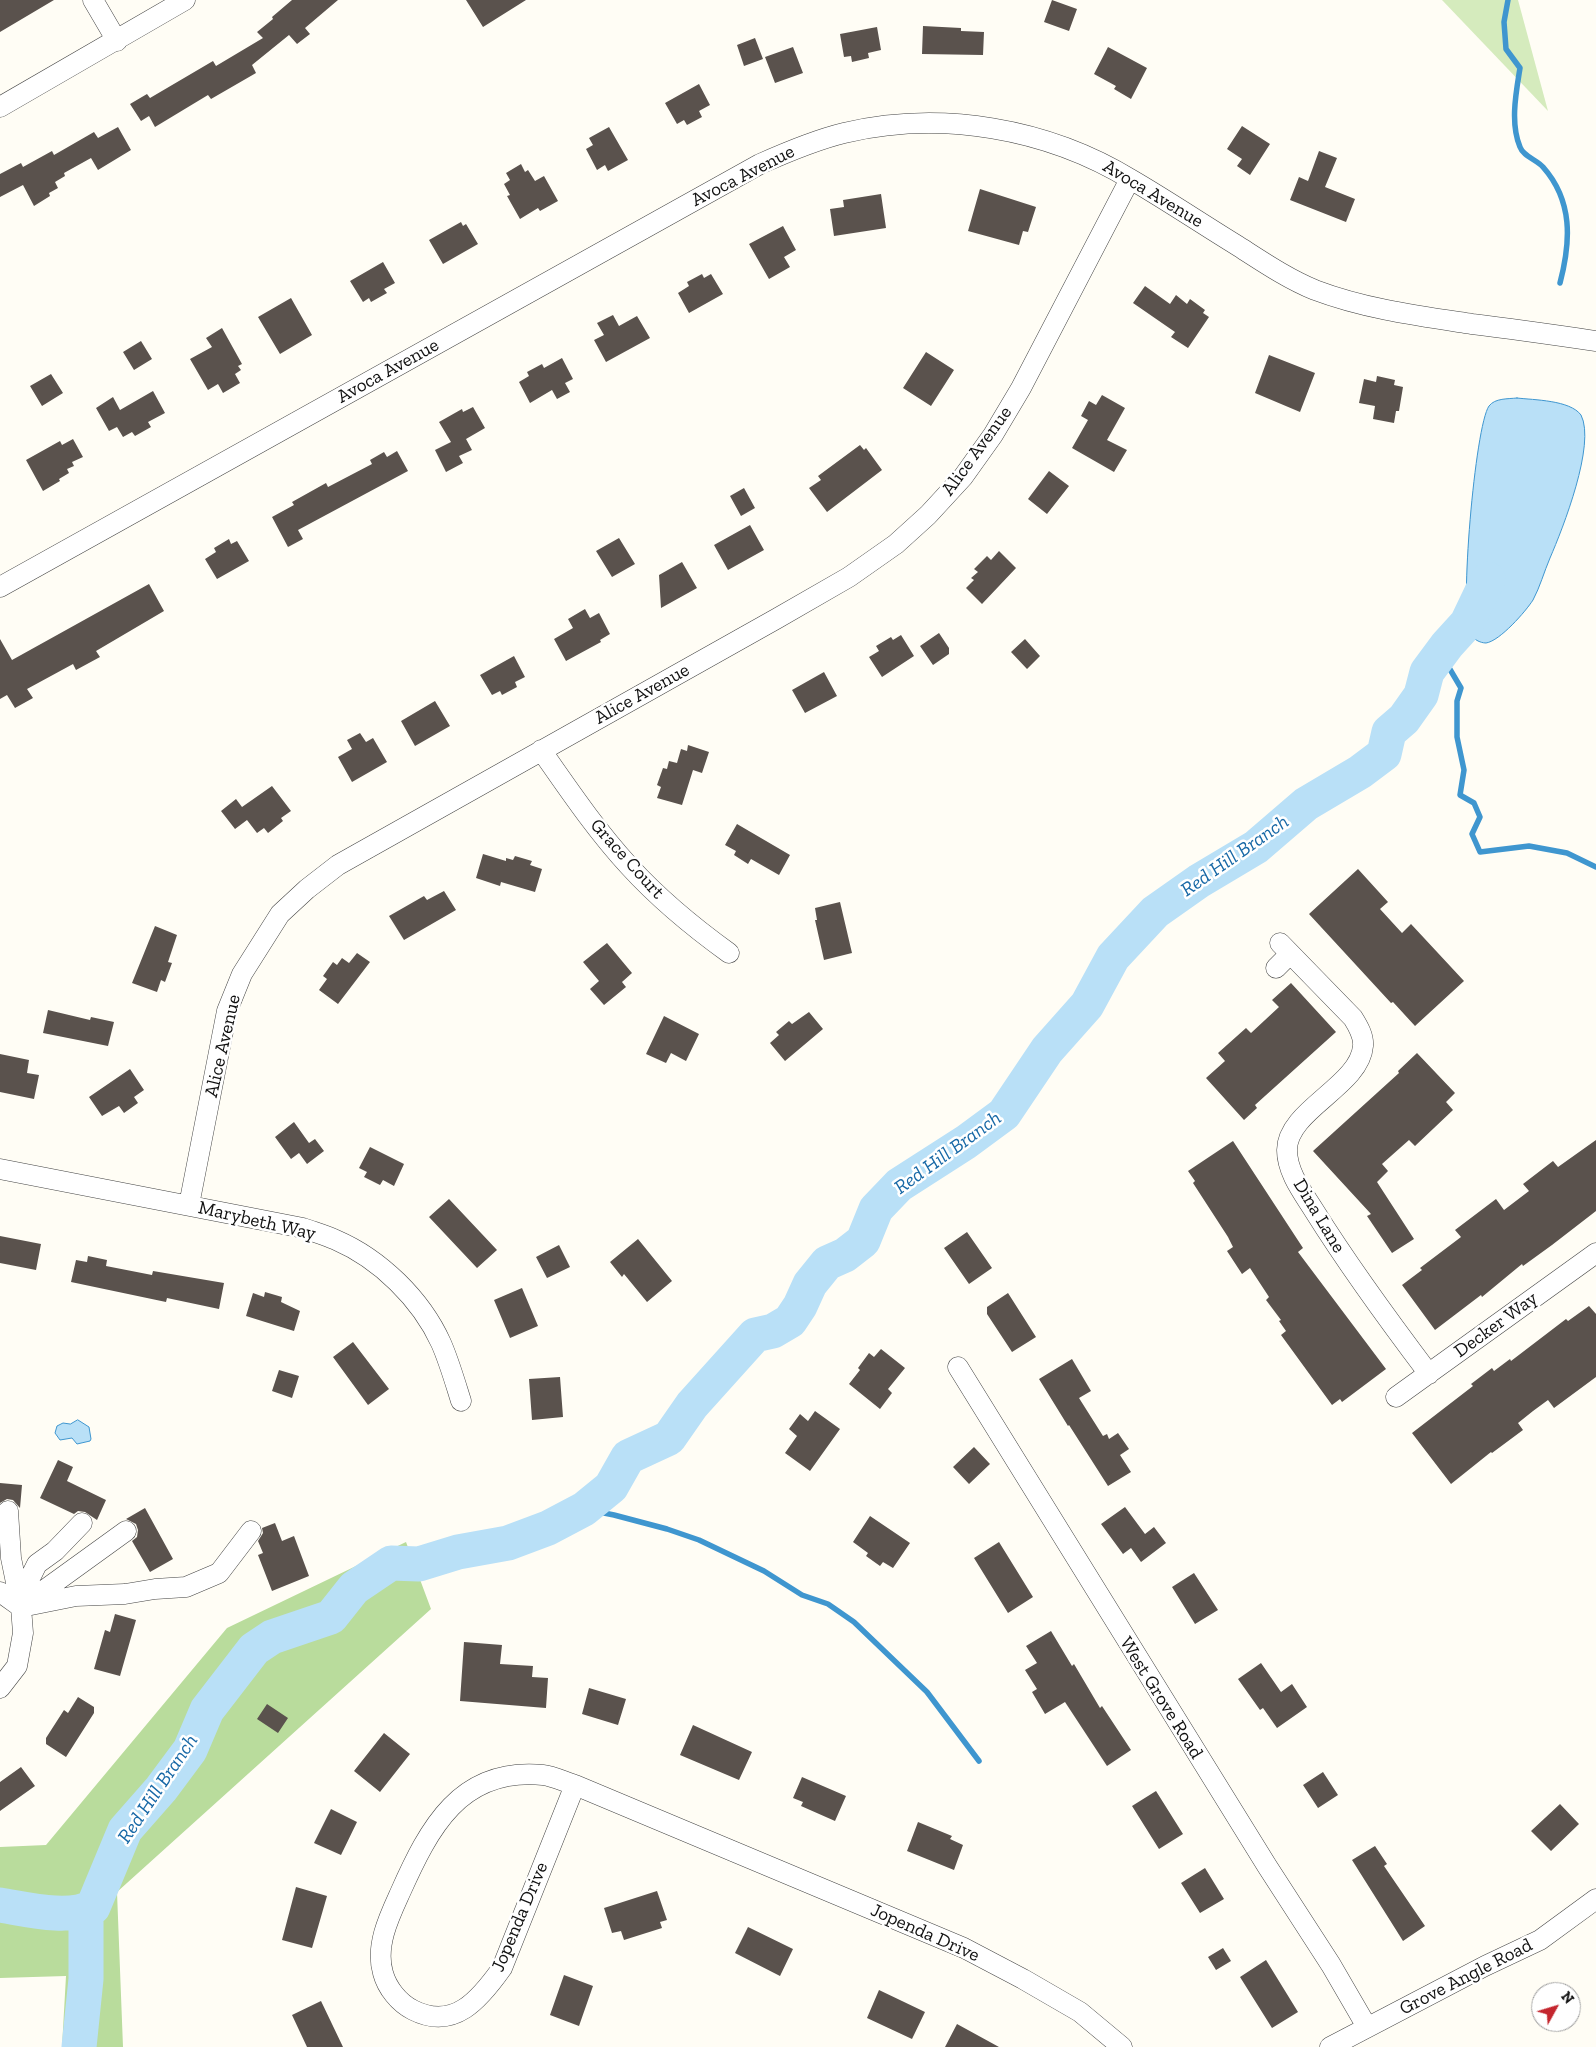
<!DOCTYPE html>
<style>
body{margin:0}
#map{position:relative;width:1596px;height:2047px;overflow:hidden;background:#fffdf5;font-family:"Zilla Slab",serif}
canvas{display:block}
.north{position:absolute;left:1531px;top:1982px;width:50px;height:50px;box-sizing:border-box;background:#fff;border:1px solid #a0a0a0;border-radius:50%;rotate:51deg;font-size:14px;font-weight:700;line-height:20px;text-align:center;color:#111}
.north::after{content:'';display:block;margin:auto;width:18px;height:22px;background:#c4262e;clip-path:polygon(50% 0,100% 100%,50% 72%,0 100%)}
</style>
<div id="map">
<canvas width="1596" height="2047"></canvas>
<div class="north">N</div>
</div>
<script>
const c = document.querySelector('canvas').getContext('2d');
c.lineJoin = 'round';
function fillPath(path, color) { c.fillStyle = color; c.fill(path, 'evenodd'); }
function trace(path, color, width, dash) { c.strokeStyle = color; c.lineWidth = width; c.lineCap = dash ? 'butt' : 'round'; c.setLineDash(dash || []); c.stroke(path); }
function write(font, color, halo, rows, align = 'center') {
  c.font = font + ' "Zilla Slab",serif'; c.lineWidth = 5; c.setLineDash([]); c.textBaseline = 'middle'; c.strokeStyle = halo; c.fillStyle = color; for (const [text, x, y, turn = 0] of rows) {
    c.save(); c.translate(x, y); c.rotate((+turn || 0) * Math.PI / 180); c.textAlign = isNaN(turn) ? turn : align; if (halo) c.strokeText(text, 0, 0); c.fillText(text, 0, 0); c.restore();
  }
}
const green = new Path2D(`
 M 1442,0 L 1518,0 L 1548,111 Z`);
const forest = new Path2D(`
 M 406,1542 L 431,1609 L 117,1892 L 123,2047 L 62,2047 L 66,1976 L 0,1978 L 0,1847 L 46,1845 L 227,1628 Z`);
const water = new Path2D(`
 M 1517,398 C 1534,400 1570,400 1581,415 C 1596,444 1563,528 1550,558 C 1544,572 1540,587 1533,600 C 1526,611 1500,641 1486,643 C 1480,643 1473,639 1470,634 C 1459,613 1475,426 1489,406 C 1495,398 1508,399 1517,398 Z
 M 78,1420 L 89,1427 L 91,1439 L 90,1441 L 77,1444 L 72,1438 L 60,1440 L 55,1433 L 57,1426 L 63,1423 L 70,1424 Z`);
const stream = new Path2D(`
 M 1508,0 L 1504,22 L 1506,49 L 1520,68 C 1516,93 1510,123 1520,147 C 1523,156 1537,160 1543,167 C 1573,201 1571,241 1560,283
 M 1447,645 L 1452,661 L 1448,666 L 1461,688 L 1457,701 L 1457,737 L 1464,770 L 1460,795 L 1474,803 L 1480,817 L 1472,834 L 1480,852 L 1529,846 L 1567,853 L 1596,867
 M 584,1509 L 614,1515 L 667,1529 L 699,1540 L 764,1571 L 802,1595 L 828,1604 L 854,1622 L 927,1692 L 979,1761`);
const river = new Path2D(`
 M 0,1905 C 26,1909 68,1920 93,1907 L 125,1830 L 161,1789 L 190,1750 L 207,1710 L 254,1649 L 272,1637 L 331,1617 L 354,1588 L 391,1563 L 419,1564 L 458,1552 L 508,1543 L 548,1528 L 584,1509 L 611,1487 L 628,1457 L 669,1438 L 692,1405 L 755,1335 L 773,1331 L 790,1321 L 800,1306 L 810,1284 L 827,1263 L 845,1255 L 863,1241 L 876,1209 L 899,1185 L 966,1142 L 1004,1114 L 1047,1050 L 1087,1005 L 1113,957 L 1155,912 L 1199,881 L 1256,847 L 1306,804 L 1360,772 L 1384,754 L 1389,732 L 1404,719 L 1421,695 L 1427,672 L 1447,645 L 1467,623 L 1488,579
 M 79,2047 L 86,1979 L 86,1911`);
const building = new Path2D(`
 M 0,0 L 54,0 L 0,32 Z
 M 292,0 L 338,0 L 305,28 L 310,34 L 297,44 L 289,35 L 252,65 L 256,73 L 211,99 L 208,95 L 155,127 L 149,116 L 141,121 L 130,104 L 147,94 L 150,98 L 213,61 L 216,66 L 263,38 L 257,32 L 273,19 L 272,17 Z
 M 466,0 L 526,0 L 483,27 Z
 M 1052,0 L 1077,9 L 1069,31 L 1044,22 Z
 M 923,26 L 961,28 L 961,31 L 984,32 L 983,55 L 922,54 Z
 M 877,27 L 881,50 L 868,53 L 869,58 L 852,62 L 851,56 L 844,57 L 840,34 Z
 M 755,38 L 763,59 L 744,66 L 737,45 Z
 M 793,47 L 803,73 L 775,83 L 765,57 Z
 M 1108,47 L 1147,68 L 1131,99 L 1114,89 L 1116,86 L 1094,74 Z
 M 699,84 L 710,105 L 699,111 L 702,117 L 687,125 L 684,120 L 677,124 L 665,103 Z
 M 1242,126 L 1270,144 L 1250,175 L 1237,166 L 1242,159 L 1227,149 Z
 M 118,127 L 131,150 L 98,170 L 91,158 L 64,173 L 65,176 L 55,182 L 58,188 L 49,193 L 50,196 L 34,206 L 23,185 L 0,197 L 0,174 L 21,163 L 23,167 L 52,151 L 54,155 L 94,132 L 98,138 Z
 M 609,127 L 628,160 L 608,171 L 605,165 L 597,170 L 586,149 L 593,145 L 589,138 Z
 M 1319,151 L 1337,158 L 1325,187 L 1355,199 L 1346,222 L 1290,200 L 1299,177 L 1308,181 Z
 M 521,164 L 525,172 L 528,170 L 535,181 L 544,176 L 558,201 L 540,211 L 538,208 L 520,219 L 507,196 L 510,195 L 504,184 L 510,180 L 506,173 Z
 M 980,189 L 1036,207 L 1028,232 L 1023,231 L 1019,245 L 968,231 Z
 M 881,194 L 886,228 L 834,236 L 830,209 L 844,207 L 843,200 Z
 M 461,222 L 463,226 L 466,224 L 478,244 L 443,264 L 429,240 Z
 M 783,226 L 796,250 L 784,257 L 790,267 L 769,279 L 749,244 Z
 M 383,262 L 395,283 L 384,289 L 387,293 L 371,302 L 369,298 L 363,302 L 350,281 Z
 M 702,274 L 704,278 L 711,274 L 723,294 L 689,313 L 678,293 L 689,286 L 687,282 Z
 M 1145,286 L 1170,304 L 1176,295 L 1187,304 L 1190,299 L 1205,310 L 1203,313 L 1209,317 L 1188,348 L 1171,337 L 1175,332 L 1133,303 Z
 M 291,298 L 312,335 L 280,354 L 258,317 Z
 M 613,315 L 619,326 L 637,316 L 650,338 L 606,362 L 594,340 L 604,335 L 597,323 Z
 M 222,328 L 242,364 L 238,366 L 241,370 L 235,374 L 240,383 L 223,393 L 218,384 L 208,390 L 190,359 L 212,347 L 206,338 Z
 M 141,341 L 152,359 L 134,370 L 123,352 Z
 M 926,352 L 954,370 L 931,406 L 903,388 Z
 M 1269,355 L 1315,373 L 1300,412 L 1255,393 Z
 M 562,358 L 573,379 L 565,383 L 570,392 L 557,399 L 552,390 L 530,403 L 519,382 L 529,376 L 527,372 L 542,364 L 544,368 Z
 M 51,374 L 63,393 L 42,406 L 30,386 Z
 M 1377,376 L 1395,380 L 1394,385 L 1403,387 L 1399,411 L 1396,411 L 1394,423 L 1373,419 L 1375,406 L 1359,403 L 1364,379 L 1376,382 Z
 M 153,391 L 165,413 L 148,422 L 151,427 L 135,436 L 132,432 L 123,437 L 117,427 L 109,431 L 96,408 L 113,397 L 120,410 Z
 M 1102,395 L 1125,408 L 1107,440 L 1127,450 L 1114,472 L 1072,448 L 1088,420 L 1081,416 L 1089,401 L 1096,405 Z
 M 473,407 L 485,428 L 466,439 L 472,450 L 459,456 L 463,463 L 446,472 L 435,450 L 451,442 L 439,422 L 462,409 L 463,412 Z
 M 73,439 L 83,457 L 72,462 L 74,466 L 67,469 L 69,473 L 59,479 L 60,481 L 43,491 L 26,460 L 60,441 L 62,445 Z
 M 860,445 L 864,450 L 866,448 L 882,470 L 827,512 L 809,488 L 821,480 L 818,476 Z
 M 397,451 L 408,471 L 298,530 L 303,539 L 288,547 L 272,517 L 294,505 L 292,502 L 326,483 L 328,487 L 372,464 L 370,460 L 384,452 L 387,457 Z
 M 1049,471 L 1069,486 L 1047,514 L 1028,499 Z
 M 744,488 L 755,508 L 741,516 L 730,496 Z
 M 750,525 L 764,550 L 728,570 L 714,545 Z
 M 619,538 L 635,564 L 612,577 L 596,551 Z
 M 229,539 L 231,544 L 237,541 L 249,561 L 217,579 L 205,559 L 216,552 L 214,548 Z
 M 999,551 L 1016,568 L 982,604 L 966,588 L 974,580 L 971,578 L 978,572 L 974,569 L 987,556 L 991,560 Z
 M 682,562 L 697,588 L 661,608 L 659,575 Z
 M 149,584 L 164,611 L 96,651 L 100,657 L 76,670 L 73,664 L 27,689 L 33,698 L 15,708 L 7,695 L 0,699 L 0,639 L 12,660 Z
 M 585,609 L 590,618 L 599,613 L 610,634 L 600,640 L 601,642 L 566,661 L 554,639 L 573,628 L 568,619 Z
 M 939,633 L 949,648 L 949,654 L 933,665 L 920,646 Z
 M 901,635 L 914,656 L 882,677 L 869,657 L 879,651 L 876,646 L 891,637 L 893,640 Z
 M 1025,639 L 1040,656 L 1027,669 L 1011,652 Z
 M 514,656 L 525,677 L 515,682 L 517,687 L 502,695 L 500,691 L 492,695 L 480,675 Z
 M 824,672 L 837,696 L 805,713 L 792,690 Z
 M 435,701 L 450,726 L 415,746 L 401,721 Z
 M 360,733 L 366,742 L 373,738 L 387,762 L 352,782 L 338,757 L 352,749 L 347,740 Z
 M 688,745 L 709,752 L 702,773 L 693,770 L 682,805 L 657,798 L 661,787 L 657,785 L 663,768 L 667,769 L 669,761 L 677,763 L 681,749 L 687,751 Z
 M 272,786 L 291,811 L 281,818 L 283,821 L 268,833 L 264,828 L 257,833 L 247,820 L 235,829 L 221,811 L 236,799 L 242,807 Z
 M 737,824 L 790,855 L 779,875 L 751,859 L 748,864 L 734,855 L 736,851 L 725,845 Z
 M 483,854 L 506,861 L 506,858 L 513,860 L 515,856 L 532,861 L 530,865 L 542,869 L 535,892 L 501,882 L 500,886 L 476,878 Z
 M 1358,869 L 1388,902 L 1380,909 L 1402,933 L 1411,924 L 1464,981 L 1415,1026 L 1393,1002 L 1391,1003 L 1309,914 Z
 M 444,891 L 456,910 L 404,940 L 389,916 L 424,896 L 427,900 Z
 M 840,902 L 852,953 L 824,960 L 815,920 L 817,920 L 815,908 Z
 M 155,926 L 177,935 L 168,962 L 172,963 L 165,982 L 161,980 L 157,992 L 132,983 Z
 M 607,943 L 632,973 L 622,982 L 626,987 L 604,1005 L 590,989 L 599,981 L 583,962 Z
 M 357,953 L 370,962 L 338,1004 L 319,990 L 327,979 L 323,976 L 333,962 L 337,965 L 342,958 L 349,963 Z
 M 1291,983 L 1336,1032 L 1255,1105 L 1257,1108 L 1244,1120 L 1206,1078 L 1225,1061 L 1218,1053 L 1246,1028 L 1251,1033 L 1279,1007 L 1272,1000 Z
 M 48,1010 L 90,1020 L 91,1017 L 114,1022 L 108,1046 L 43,1033 Z
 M 809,1012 L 823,1029 L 785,1061 L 770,1043 L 779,1035 L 776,1032 L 789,1021 L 792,1024 Z
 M 664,1016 L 699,1034 L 686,1061 L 671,1053 L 666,1063 L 646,1054 Z
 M 1417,1053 L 1455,1093 L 1446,1102 L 1453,1110 L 1415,1146 L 1409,1140 L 1382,1164 L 1388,1171 L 1377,1182 L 1414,1239 L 1392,1253 L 1367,1216 L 1371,1214 L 1313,1151 L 1399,1073 L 1398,1071 Z
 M 0,1054 L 29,1060 L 27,1073 L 39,1075 L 34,1099 L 0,1092 Z
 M 130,1069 L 144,1090 L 134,1097 L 138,1103 L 124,1113 L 119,1106 L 102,1116 L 89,1097 Z
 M 294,1122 L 309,1143 L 315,1139 L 324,1151 L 307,1164 L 299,1153 L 291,1159 L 275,1137 Z
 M 1596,1140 L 1596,1211 L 1552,1245 L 1523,1266 L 1522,1264 L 1482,1297 L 1481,1295 L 1435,1330 L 1402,1285 L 1422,1270 L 1420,1268 L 1461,1237 L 1455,1230 L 1496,1199 L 1504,1210 L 1529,1191 L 1523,1184 L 1553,1161 L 1558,1167 Z
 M 1233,1141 L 1303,1248 L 1298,1252 L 1386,1369 L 1342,1402 L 1340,1399 L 1332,1405 L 1281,1335 L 1286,1331 L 1279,1321 L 1281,1320 L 1266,1300 L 1269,1297 L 1250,1268 L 1242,1274 L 1227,1251 L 1233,1247 L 1228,1237 L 1193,1183 L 1195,1181 L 1188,1171 Z
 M 370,1147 L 404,1164 L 394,1186 L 383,1180 L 380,1185 L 364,1177 L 367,1172 L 359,1168 Z
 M 449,1199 L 497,1250 L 477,1268 L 429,1217 Z
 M 967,1232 L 992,1268 L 969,1284 L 944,1248 Z
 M 0,1236 L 41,1244 L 36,1270 L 0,1263 Z
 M 638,1239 L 672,1281 L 647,1302 L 624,1274 L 622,1277 L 610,1262 Z
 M 559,1245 L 570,1267 L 547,1278 L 536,1257 Z
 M 88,1256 L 107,1260 L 106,1266 L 152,1275 L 153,1271 L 224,1283 L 219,1309 L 167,1298 L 166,1302 L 71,1282 L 76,1260 L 87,1262 Z
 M 522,1288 L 538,1326 L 510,1338 L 494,1300 Z
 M 265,1292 L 282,1297 L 281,1302 L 300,1311 L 294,1331 L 246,1316 L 253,1293 L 264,1297 Z
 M 1008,1293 L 1036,1337 L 1012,1352 L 987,1314 L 987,1307 Z
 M 1589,1306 L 1596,1314 L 1596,1377 L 1554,1408 L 1548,1400 L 1533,1411 L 1518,1423 L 1523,1430 L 1492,1453 L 1491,1452 L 1451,1484 L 1412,1433 L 1473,1386 L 1471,1384 L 1492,1368 L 1494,1371 L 1510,1359 L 1511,1361 L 1566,1319 L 1568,1321 Z
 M 353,1342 L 389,1389 L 368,1405 L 333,1357 Z
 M 881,1349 L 905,1368 L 888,1389 L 892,1393 L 880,1409 L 849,1384 L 860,1370 L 858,1368 L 869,1353 L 874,1357 Z
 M 1072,1359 L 1091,1391 L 1079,1398 L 1103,1436 L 1107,1434 L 1109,1439 L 1118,1433 L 1129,1449 L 1120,1455 L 1131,1472 L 1108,1486 L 1069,1425 L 1068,1426 L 1039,1379 Z
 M 279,1370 L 299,1376 L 292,1398 L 272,1391 Z
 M 560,1377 L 563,1417 L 532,1420 L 529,1379 Z
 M 815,1411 L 840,1429 L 810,1471 L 785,1453 L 797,1436 L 789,1429 L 800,1414 L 808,1421 Z
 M 974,1447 L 990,1464 L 969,1484 L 953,1467 Z
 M 58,1460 L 73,1467 L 67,1481 L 106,1500 L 97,1520 L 85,1512 L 78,1511 L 74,1514 L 40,1498 Z
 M 0,1483 L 22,1485 L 20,1508 L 13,1500 L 7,1499 L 0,1503 Z
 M 1125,1507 L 1145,1534 L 1154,1527 L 1166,1543 L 1141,1562 L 1131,1548 L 1123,1554 L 1101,1524 Z
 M 145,1508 L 173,1559 L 150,1572 L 132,1541 L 137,1537 L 138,1530 L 136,1524 L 126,1519 Z
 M 870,1516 L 910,1543 L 893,1568 L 883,1562 L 880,1566 L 866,1556 L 868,1553 L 853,1542 Z
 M 275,1523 L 282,1541 L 294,1536 L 309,1576 L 272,1591 L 258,1555 L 263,1553 L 258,1541 L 263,1533 L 262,1528 Z
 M 999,1542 L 1033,1597 L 1008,1613 L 974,1558 Z
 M 1194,1573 L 1218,1610 L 1195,1624 L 1172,1587 Z
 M 115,1614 L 136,1620 L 120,1676 L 94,1669 L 105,1630 L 110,1632 Z
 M 1051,1631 L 1072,1666 L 1074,1664 L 1100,1708 L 1102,1706 L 1131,1750 L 1107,1766 L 1065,1702 L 1045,1714 L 1032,1692 L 1037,1689 L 1025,1670 L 1037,1663 L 1026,1646 Z
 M 464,1642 L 502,1645 L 500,1664 L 533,1666 L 532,1677 L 548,1678 L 546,1708 L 460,1701 Z
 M 1261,1663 L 1281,1692 L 1292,1684 L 1307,1707 L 1277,1728 L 1263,1708 L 1260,1710 L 1238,1679 Z
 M 589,1688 L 626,1699 L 618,1725 L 582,1714 Z
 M 78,1697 L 94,1707 L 94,1713 L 66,1757 L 46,1744 L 46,1738 L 64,1710 L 68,1713 Z
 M 267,1704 L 288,1718 L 278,1733 L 257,1719 Z
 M 693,1725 L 752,1752 L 739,1780 L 680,1755 Z
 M 384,1733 L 410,1754 L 380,1792 L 354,1771 Z
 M 21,1767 L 35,1786 L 0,1811 L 0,1782 Z
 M 1323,1772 L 1338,1795 L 1318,1808 L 1303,1785 Z
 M 802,1777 L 846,1796 L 835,1821 L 801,1806 L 803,1802 L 793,1798 Z
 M 1156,1791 L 1183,1834 L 1159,1849 L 1132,1806 Z
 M 1560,1804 L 1579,1824 L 1551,1851 L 1531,1831 Z
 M 331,1809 L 357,1822 L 341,1855 L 314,1843 Z
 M 918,1822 L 952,1836 L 950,1839 L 963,1845 L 954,1870 L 907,1851 Z
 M 1375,1846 L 1387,1864 L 1384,1866 L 1425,1926 L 1403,1941 L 1352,1860 Z
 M 1205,1868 L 1224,1899 L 1200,1913 L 1181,1883 Z
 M 296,1887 L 327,1896 L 312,1948 L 282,1940 Z
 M 657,1891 L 667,1920 L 660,1922 L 662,1928 L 624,1940 L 621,1931 L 612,1933 L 604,1908 Z
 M 748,1927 L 793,1949 L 780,1976 L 735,1953 Z
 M 1223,1948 L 1231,1961 L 1216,1970 L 1208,1957 Z
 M 1266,1960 L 1298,2012 L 1272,2028 L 1240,1977 Z
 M 564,1975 L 593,1986 L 579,2026 L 550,2015 Z
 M 879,1990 L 925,2012 L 912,2039 L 867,2018 Z
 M 321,2001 L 343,2047 L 307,2047 L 292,2015 Z
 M 957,2024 L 999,2047 L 945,2047 Z`);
const minor = new Path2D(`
 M 93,0 L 117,41
 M 0,107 L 185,0
 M 0,587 L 760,164 C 787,152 815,140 844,133 C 941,110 1047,128 1132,180 C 1168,201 1202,224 1238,246 C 1263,262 1288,279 1315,290 C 1365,309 1419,316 1472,324 C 1513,329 1555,335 1596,341
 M 541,750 C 569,790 596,830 629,866 C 659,899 693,927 729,953
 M 1280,943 L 1353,1018 C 1358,1026 1364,1036 1363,1046 C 1360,1086 1287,1110 1287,1150 C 1287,1173 1304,1194 1315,1212 C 1350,1268 1389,1321 1429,1374
 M 1276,968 L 1290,954
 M 0,1169 L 303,1228 C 314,1232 325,1235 336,1240 C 380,1259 421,1299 441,1343 C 449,1361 455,1382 461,1401
 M 189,1205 L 227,1011 L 242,974 L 280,914 L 307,889 L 338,865 L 776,619 L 849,577 L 896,544 L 928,515 L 963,477 L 993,435 L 1021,388 L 1130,179
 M 958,1367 L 1267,1866 L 1331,1965 L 1367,2027
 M 1396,1397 L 1596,1253
 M 0,1592 L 21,1607 L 76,1596 L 125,1594 L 155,1589 L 186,1587 L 219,1573 L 251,1531
 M 25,1604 L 126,1531
 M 21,1605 L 23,1592 L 37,1564 L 55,1551 L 82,1523
 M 0,1688 L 17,1666 L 23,1633 L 21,1607 L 11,1558 L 8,1511
 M 575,1785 L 502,1968 C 480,1999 454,2031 413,2010 C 399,2003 387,1988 383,1973 C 375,1946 389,1917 400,1893 C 429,1828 460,1767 543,1775 C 553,1776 565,1782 575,1785 L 964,1948 L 1023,1979 L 1080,2012 L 1122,2047
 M 1330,2047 L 1485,1966 L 1540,1940 L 1596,1899`);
const streetNames = [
 ["Avoca Avenue",743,176,-27],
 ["Avoca Avenue",1153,194,31],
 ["Avoca Avenue",388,371,-29],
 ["Alice Avenue",977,451,-54],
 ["Alice Avenue",642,694,-29],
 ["Grace Court",627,859,48],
 ["Alice Avenue",223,1046,-77],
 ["Dina Lane",1319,1216,59],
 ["Marybeth Way",257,1221,13],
 ["Decker Way",1496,1325,-36],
 ["West Grove Road",1161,1698,58],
 ["Jopenda Drive",520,1917,-67],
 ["Jopenda Drive",925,1933,24],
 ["Grove Angle Road",1466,1977,-27]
];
const waterNames = [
 ["Red Hill Branch",1235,856,-35],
 ["Red Hill Branch",948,1153,-36],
 ["Red Hill Branch",158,1789,-56]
];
fillPath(green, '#d5ebbd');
fillPath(forest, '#b9dc9c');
fillPath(water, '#b9e0f7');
trace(water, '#3f96cf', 1);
trace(stream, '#3f96cf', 5.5);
trace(river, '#b9e0f7', 35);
fillPath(building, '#5a524d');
trace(minor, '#444', 21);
trace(minor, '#fff', 20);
write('19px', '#111', '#fff', streetNames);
write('italic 20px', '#1768a6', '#fff', waterNames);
</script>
